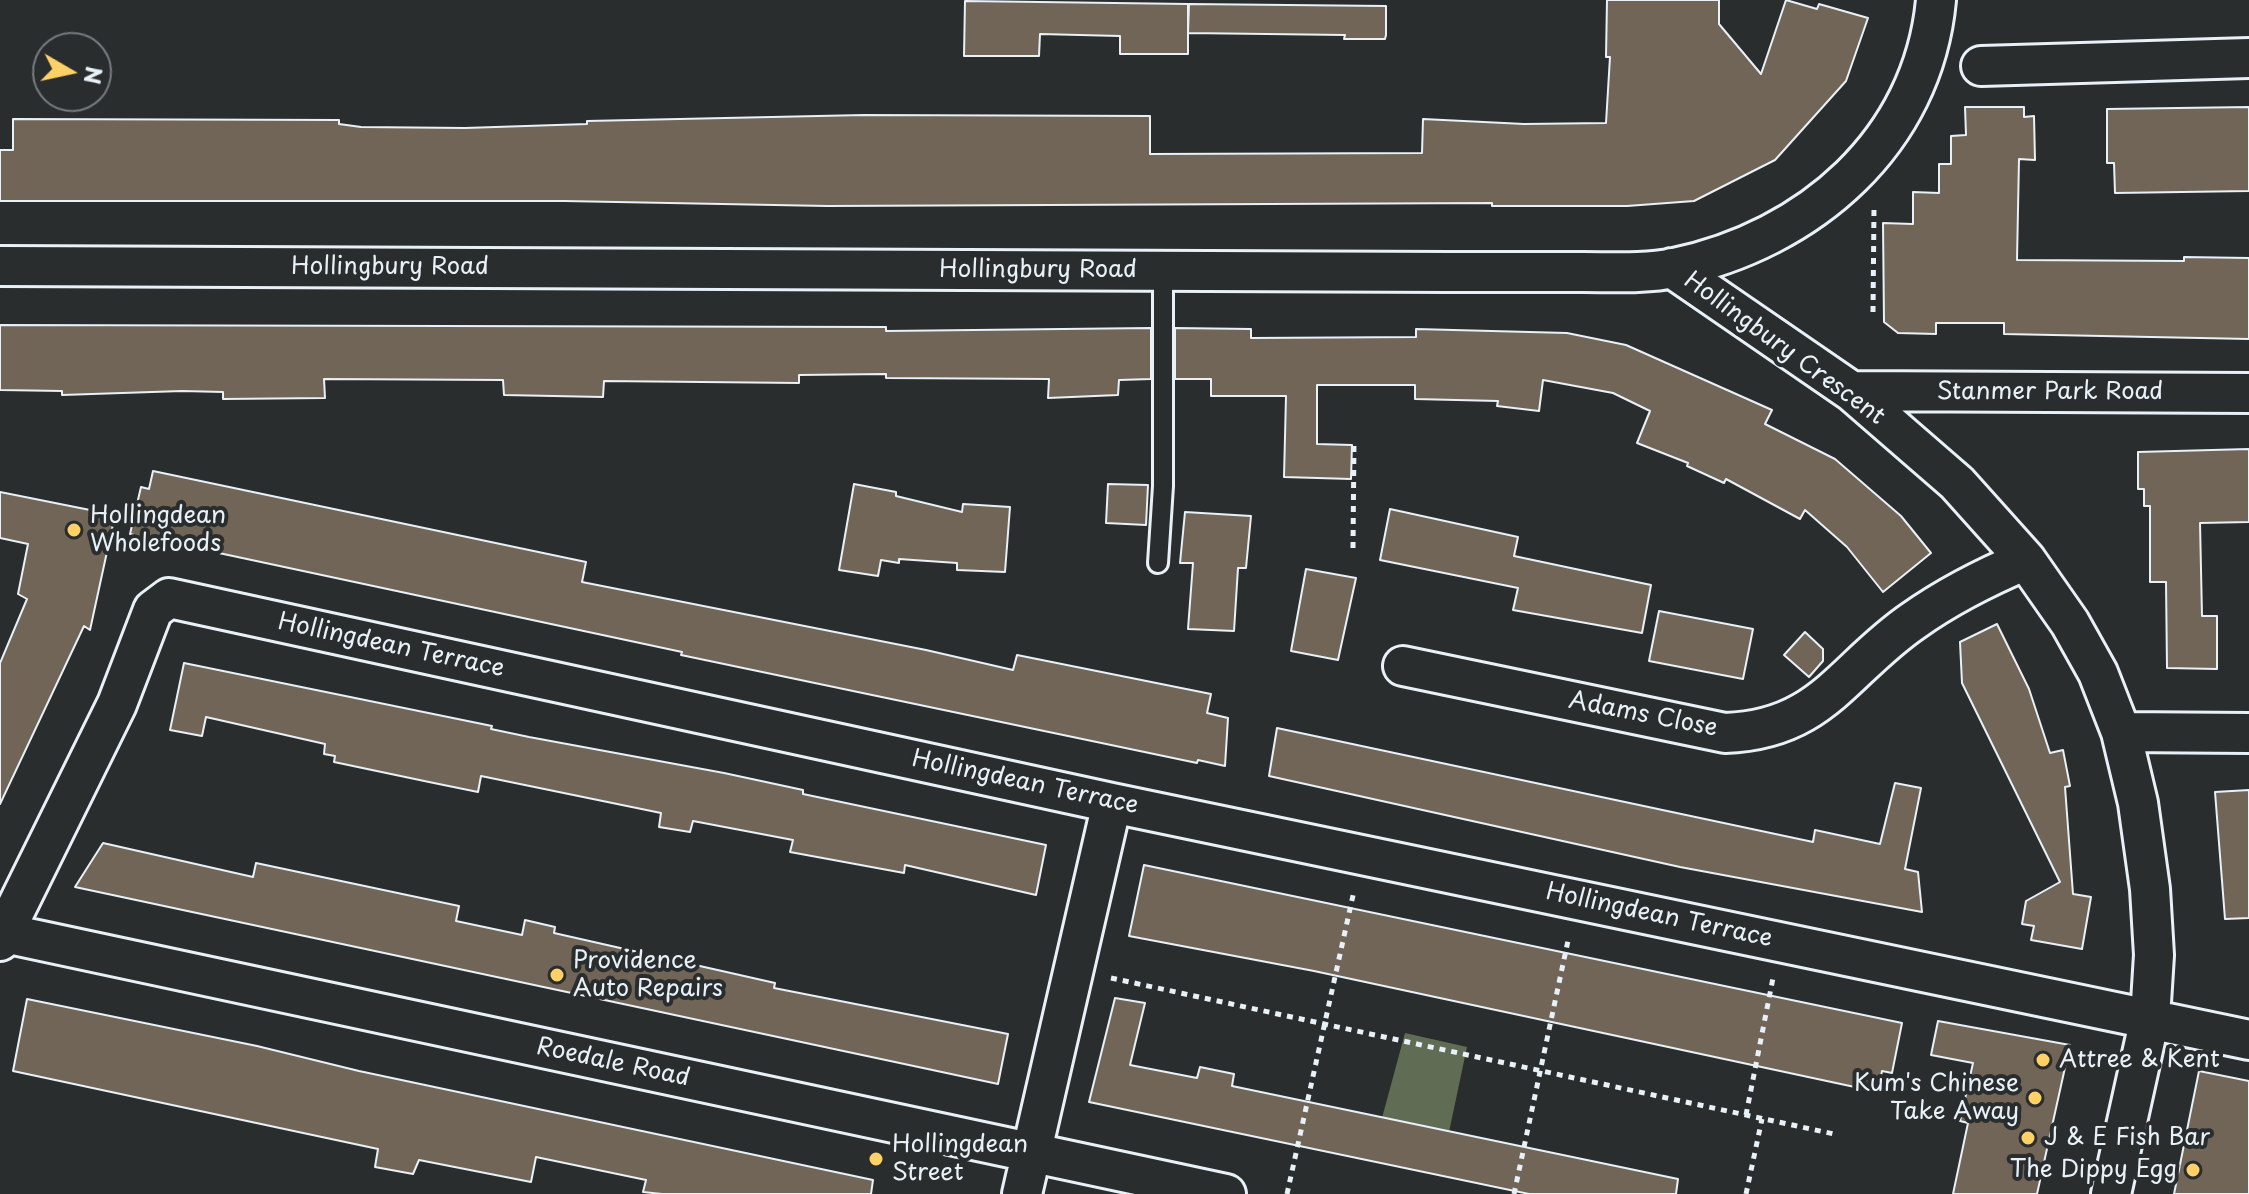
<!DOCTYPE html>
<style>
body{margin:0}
#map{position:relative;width:2249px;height:1194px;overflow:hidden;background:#2a2d2e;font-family:"Playpen Sans",sans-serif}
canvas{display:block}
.north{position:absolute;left:32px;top:32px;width:80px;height:80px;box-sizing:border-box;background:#2a2d2e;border:2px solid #767b7f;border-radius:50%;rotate:99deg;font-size:22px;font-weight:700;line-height:32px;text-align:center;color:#e8f1f8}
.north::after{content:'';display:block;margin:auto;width:28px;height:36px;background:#ffd166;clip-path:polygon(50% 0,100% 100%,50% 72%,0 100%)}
</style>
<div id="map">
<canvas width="2249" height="1194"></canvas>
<div class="north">N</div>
</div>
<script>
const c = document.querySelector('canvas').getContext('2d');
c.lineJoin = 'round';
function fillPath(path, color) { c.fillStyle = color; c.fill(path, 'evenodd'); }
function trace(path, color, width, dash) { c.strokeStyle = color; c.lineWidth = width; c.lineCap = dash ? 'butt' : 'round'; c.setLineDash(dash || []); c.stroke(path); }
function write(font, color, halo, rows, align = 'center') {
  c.font = font + ' "Playpen Sans",sans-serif'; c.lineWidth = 8; c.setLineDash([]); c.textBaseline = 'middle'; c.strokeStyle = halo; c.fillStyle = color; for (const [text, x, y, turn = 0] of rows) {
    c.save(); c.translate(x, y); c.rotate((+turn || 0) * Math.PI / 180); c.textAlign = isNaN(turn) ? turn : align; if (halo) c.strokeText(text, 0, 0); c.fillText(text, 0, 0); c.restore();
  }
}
const green = new Path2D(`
 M 1405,1033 L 1467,1047 L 1449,1132 L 1382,1118 Z`);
const building = new Path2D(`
 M 1607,0 L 1719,0 L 1719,24 L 1761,74 L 1786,0 L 1817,9 L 1819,4 L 1868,18 L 1846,81 L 1775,160 L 1694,201 L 1627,206 L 1492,206 L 1492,203 L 827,206 L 564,201 L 0,201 L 0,150 L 13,150 L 13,119 L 339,120 L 339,124 L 361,127 L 465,128 L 587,124 L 587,121 L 864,115 L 1150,116 L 1150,154 L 1422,153 L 1423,119 L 1524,124 L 1606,123 L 1610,57 L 1606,57 Z
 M 965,1 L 1188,4 L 1188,54 L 1120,54 L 1120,36 L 1040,34 L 1039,56 L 964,56 Z
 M 1189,4 L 1386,6 L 1386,35 L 1385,39 L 1344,39 L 1345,35 L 1188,33 Z
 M 1965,107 L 2024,107 L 2024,117 L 2034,116 L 2035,160 L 2019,159 L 2017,260 L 2184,261 L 2184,257 L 2249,258 L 2249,339 L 2004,334 L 2004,323 L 1936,323 L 1936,334 L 1898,333 L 1884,322 L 1883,223 L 1913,224 L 1913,192 L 1939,193 L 1939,164 L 1951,164 L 1951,136 L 1966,135 Z
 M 2249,107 L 2249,191 L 2115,193 L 2114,163 L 2107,163 L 2107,109 Z
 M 0,325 L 886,327 L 886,331 L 1151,328 L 1151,379 L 1119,380 L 1118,395 L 1048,398 L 1049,379 L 886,378 L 886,374 L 799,375 L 799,383 L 604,381 L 603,397 L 504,395 L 503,380 L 324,379 L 325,398 L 223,399 L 223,392 L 182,391 L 62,395 L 62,391 L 0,390 Z
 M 1175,328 L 1251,329 L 1251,338 L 1416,337 L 1416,329 L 1567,333 L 1626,345 L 1772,410 L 1765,424 L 1835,459 L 1901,516 L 1931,553 L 1883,592 L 1847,547 L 1805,510 L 1800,519 L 1726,479 L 1724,483 L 1687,466 L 1688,463 L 1637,443 L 1650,411 L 1613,393 L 1543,380 L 1539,411 L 1497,406 L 1498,401 L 1415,399 L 1415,385 L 1317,385 L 1317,444 L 1352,445 L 1351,479 L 1284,477 L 1286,396 L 1211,396 L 1211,379 L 1175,379 Z
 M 2249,449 L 2249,522 L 2200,523 L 2202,616 L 2217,616 L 2217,669 L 2167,668 L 2166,582 L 2150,582 L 2150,506 L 2144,506 L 2144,489 L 2138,489 L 2138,452 Z
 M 153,471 L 586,562 L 582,582 L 926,650 L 1013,670 L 1017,655 L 1211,694 L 1207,713 L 1228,718 L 1225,766 L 1198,760 L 1197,763 L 681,655 L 682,652 L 130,534 L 141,487 L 149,489 Z
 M 854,484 L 896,492 L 896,496 L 962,512 L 963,504 L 1010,507 L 1005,572 L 957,570 L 957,563 L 899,559 L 899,563 L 881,560 L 878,576 L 839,570 Z
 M 1108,484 L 1148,485 L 1146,525 L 1106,523 Z
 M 0,492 L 115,515 L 90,630 L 84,626 L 0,804 L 0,663 L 27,599 L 18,594 L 28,544 L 0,538 Z
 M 1390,509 L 1518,537 L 1514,556 L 1651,585 L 1642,633 L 1513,610 L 1518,588 L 1380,560 Z
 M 1185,512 L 1251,516 L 1246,568 L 1238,568 L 1234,631 L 1188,629 L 1193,563 L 1180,563 Z
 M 1306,569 L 1356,578 L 1338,660 L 1291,651 Z
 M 1659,611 L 1753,629 L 1743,679 L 1649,661 Z
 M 1997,624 L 2029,689 L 2050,753 L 2063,750 L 2070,786 L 2065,787 L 2073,894 L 2091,897 L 2082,949 L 2031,940 L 2034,926 L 2022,924 L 2026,901 L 2060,882 L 1962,683 L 1960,642 Z
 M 1805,632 L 1823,649 L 1823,661 L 1809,677 L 1784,655 Z
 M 184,663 L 492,726 L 491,729 L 529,737 L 724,773 L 803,790 L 803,794 L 1046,845 L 1036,895 L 905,865 L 904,873 L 790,852 L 793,840 L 693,821 L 690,832 L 659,827 L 661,813 L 481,776 L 478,792 L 429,782 L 334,762 L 335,756 L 324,754 L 325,744 L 206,717 L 202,736 L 170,730 Z
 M 1277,728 L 1813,842 L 1815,830 L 1880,844 L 1895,783 L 1921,788 L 1905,869 L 1918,872 L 1922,912 L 1680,867 L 1269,776 Z
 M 2249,790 L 2249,918 L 2225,919 L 2215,792 Z
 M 103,843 L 253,877 L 256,863 L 459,906 L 456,921 L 522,935 L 525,920 L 555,927 L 554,933 L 775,983 L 774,988 L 1008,1034 L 998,1084 L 75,887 Z
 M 1144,865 L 1902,1023 L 1892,1073 L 1882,1071 L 1878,1092 L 1314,971 L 1129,936 Z
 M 1115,998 L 1145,1003 L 1130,1065 L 1197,1078 L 1200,1067 L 1234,1074 L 1232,1086 L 1678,1179 L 1676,1194 L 1529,1194 L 1089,1102 Z
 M 27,999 L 257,1046 L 359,1071 L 873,1180 L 871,1194 L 662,1194 L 643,1192 L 646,1180 L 536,1157 L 531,1182 L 419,1160 L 413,1174 L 375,1167 L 378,1149 L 13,1071 Z
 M 1938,1021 L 2070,1045 L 2037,1194 L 1953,1194 L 1968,1123 L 1960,1121 L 1973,1063 L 1931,1055 Z
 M 2199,1071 L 2249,1081 L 2249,1194 L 2174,1194 Z`);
const path = new Path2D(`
 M 1873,312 L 1874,208
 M 1353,548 L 1354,440
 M 1111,978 L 1834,1134
 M 1746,1115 L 1773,978
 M 1287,1194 L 1354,891
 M 1514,1194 L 1569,936
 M 1746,1194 L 1762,1119`);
const lane = new Path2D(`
 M 1158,563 L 1163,486 L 1163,270`);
const street = new Path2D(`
 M 1981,66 L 2249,58
 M 0,266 L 1449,272 C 1494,272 1538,272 1583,272 C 1612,272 1646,274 1674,268 C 1809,240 1923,142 1936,0
 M 1672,268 L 1851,391 L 1957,483 L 2026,560 L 2070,623 L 2098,673 L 2121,732 L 2138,803 L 2150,889 L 2154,955 L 2150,1018 L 2111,1194
 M 1851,391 L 2249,393
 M 1403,666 L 1725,733 C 1822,730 1843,669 1913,621 C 1948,596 1986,577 2026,560
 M 2121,732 L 2249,733
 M 0,932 L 1226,1194
 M 0,941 L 117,704 L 153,610 L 169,598 L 1112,803 L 2249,1040
 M 1022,1194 L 1112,803`);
const markers = [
 [74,530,8,"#ffd166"],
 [557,975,8,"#ffd166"],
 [2043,1060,8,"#ffd166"],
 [2035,1098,8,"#ffd166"],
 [2028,1138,8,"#ffd166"],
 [876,1159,8,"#ffd166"],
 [2193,1170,8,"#ffd166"]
];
const streetNames = [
 ["Hollingbury Road",390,267],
 ["Hollingbury Road",1038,270],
 ["Hollingbury Crescent",1784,349,36],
 ["Stanmer Park Road",2050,392],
 ["Hollingdean Terrace",391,646,12],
 ["Adams Close",1643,715,11],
 ["Hollingdean Terrace",1025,783,12],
 ["Hollingdean Terrace",1659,916,12],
 ["Roedale Road",613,1063,12]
];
const poiNames = [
 ["Hollingdean",90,516],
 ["Wholefoods",90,544],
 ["Providence",573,961],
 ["Auto Repairs",573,989],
 ["Attree & Kent",2059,1060],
 ["Kum's Chinese",2019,1084,"right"],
 ["Take Away",2019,1112,"right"],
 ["J & E Fish Bar",2044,1138],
 ["Hollingdean",892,1145],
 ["Street",892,1173],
 ["The Dippy Egg",2177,1170,"right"]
];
fillPath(green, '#606d54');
fillPath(building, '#716557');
trace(building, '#e8f1f8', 2);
trace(lane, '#e8f1f8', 24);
trace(street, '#e8f1f8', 44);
trace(path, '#e8f1f8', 5, [6, 6]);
trace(lane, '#2a2d2e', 18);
trace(street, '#2a2d2e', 38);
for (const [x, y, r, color] of markers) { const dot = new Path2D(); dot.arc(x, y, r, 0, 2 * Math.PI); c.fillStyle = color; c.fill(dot); trace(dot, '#2a2d2e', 3); }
write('24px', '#e8f1f8', '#2a2d2e', streetNames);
write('24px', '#e8f1f8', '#2a2d2e', poiNames, 'left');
</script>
